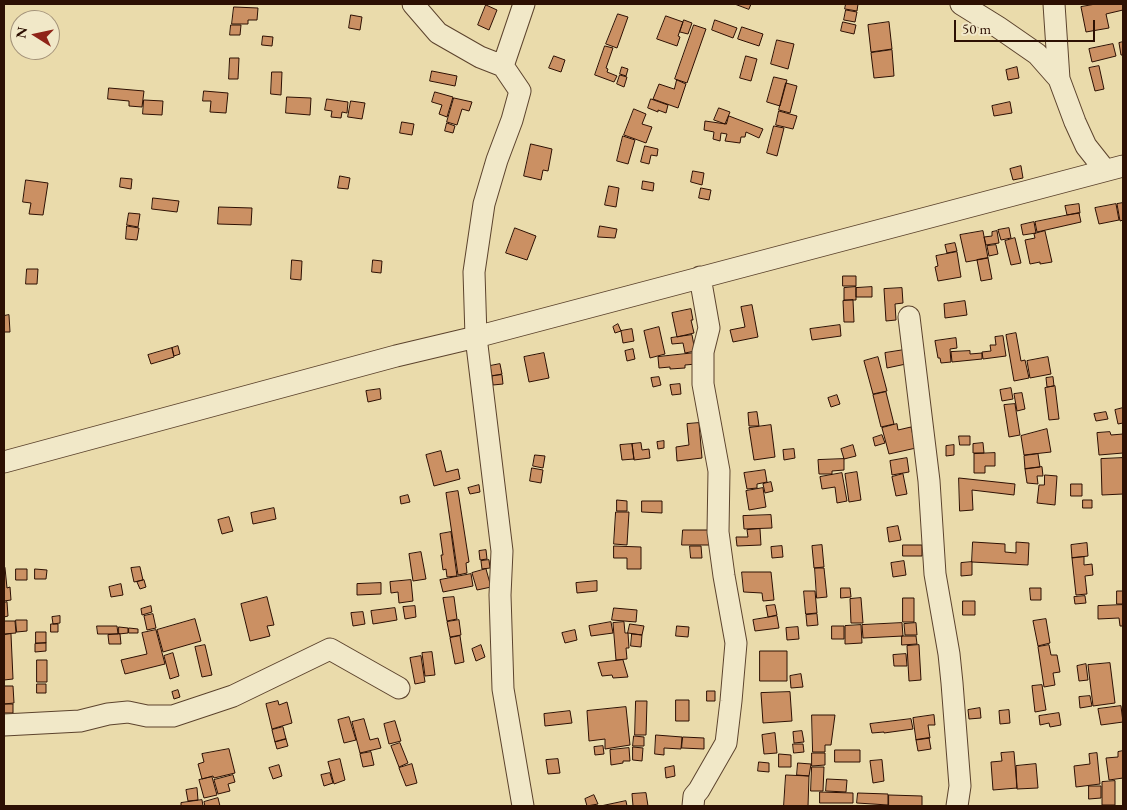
<!DOCTYPE html>
<style>
body{margin:0}
#map{position:relative;width:1127px;height:810px;overflow:hidden;background:#eadbab;font-family:"EB Garamond",serif}
canvas{display:block}
.frame{position:absolute;inset:0;border:5px solid #2d1003;pointer-events:none}
.north{position:absolute;left:10px;top:10px;width:50px;height:50px;box-sizing:border-box;background:#f1e8c8;border:1px solid #a39279;border-radius:50%;rotate:280deg;font-size:14px;font-weight:700;line-height:20px;text-align:center;color:#2d1003}
.north::after{content:'';display:block;margin:auto;width:18px;height:22px;background:#8f2418;clip-path:polygon(50% 0,100% 100%,50% 72%,0 100%)}
.scale{position:absolute;left:954px;top:20px;width:141px;height:22px;box-sizing:border-box;border:2px solid #2d1003;border-top:0;padding-left:6px;font-size:15px;line-height:18px;white-space:nowrap;color:#2d1003;-webkit-text-stroke:4px #f1e8c8;paint-order:stroke}
</style>
<div id="map">
<canvas width="1127" height="810"></canvas>
<div class="frame"></div>
<div class="north">N</div>
<div class="scale">50 m</div>
</div>
<script>
const c = document.querySelector('canvas').getContext('2d');
c.lineJoin = 'round';
function fillPath(path, color) { c.fillStyle = color; c.fill(path, 'evenodd'); }
function trace(path, color, width, dash) { c.strokeStyle = color; c.lineWidth = width; c.lineCap = dash ? 'butt' : 'round'; c.setLineDash(dash || []); c.stroke(path); }
const building = new Path2D(`
 M 735,4 L 751,4 L 749,9 Z
 M 846,4 L 858,4 L 857,11 L 845,9 Z
 M 1096,4 L 1123,4 L 1123,10 L 1106,14 L 1109,28 L 1086,32 L 1081,7 Z
 M 486,5 L 497,10 L 489,30 L 478,25 Z
 M 234,7 L 258,8 L 257,20 L 248,20 L 248,24 L 232,24 Z
 M 846,10 L 857,12 L 855,22 L 844,20 Z
 M 618,14 L 628,17 L 617,48 L 606,44 Z
 M 351,15 L 362,17 L 360,30 L 349,28 Z
 M 666,16 L 683,22 L 678,36 L 680,37 L 677,46 L 657,39 Z
 M 684,20 L 692,23 L 688,34 L 680,32 Z
 M 715,20 L 737,28 L 733,38 L 712,30 Z
 M 843,22 L 856,25 L 854,34 L 841,31 Z
 M 889,22 L 892,49 L 871,52 L 868,25 Z
 M 231,25 L 241,25 L 240,35 L 230,35 Z
 M 694,25 L 706,29 L 687,83 L 675,79 Z
 M 742,27 L 763,34 L 759,46 L 738,39 Z
 M 263,36 L 273,37 L 272,46 L 262,45 Z
 M 777,40 L 794,44 L 788,69 L 771,64 Z
 M 1123,42 L 1123,55 L 1121,55 L 1119,43 Z
 M 1113,44 L 1116,56 L 1092,62 L 1089,49 Z
 M 605,46 L 613,48 L 606,68 L 608,69 L 607,72 L 617,76 L 614,82 L 595,75 Z
 M 892,50 L 894,76 L 874,78 L 871,53 Z
 M 554,56 L 565,60 L 561,72 L 549,68 Z
 M 746,56 L 757,59 L 751,81 L 740,78 Z
 M 230,58 L 239,58 L 238,79 L 229,79 Z
 M 1099,66 L 1104,89 L 1095,91 L 1089,68 Z
 M 622,67 L 628,69 L 626,76 L 620,74 Z
 M 1017,67 L 1019,78 L 1008,80 L 1006,70 Z
 M 432,71 L 457,76 L 455,86 L 430,81 Z
 M 272,72 L 282,72 L 281,95 L 271,94 Z
 M 620,75 L 627,77 L 624,87 L 617,84 Z
 M 774,77 L 787,80 L 780,106 L 767,102 Z
 M 677,80 L 686,84 L 678,108 L 653,99 L 659,84 L 674,89 Z
 M 786,83 L 797,86 L 790,113 L 779,110 Z
 M 109,88 L 144,91 L 142,107 L 129,106 L 129,101 L 108,99 Z
 M 204,91 L 228,93 L 226,113 L 210,112 L 211,101 L 203,101 Z
 M 435,92 L 453,97 L 447,117 L 439,114 L 442,105 L 432,102 Z
 M 287,97 L 311,98 L 310,115 L 286,113 Z
 M 454,98 L 472,102 L 469,111 L 462,109 L 457,125 L 447,122 Z
 M 327,99 L 348,102 L 347,113 L 342,112 L 341,118 L 331,117 L 332,111 L 325,110 Z
 M 651,99 L 668,105 L 666,113 L 658,110 L 658,112 L 648,108 Z
 M 144,100 L 163,101 L 162,115 L 143,114 Z
 M 351,101 L 365,103 L 362,119 L 348,117 Z
 M 1010,102 L 1012,113 L 994,116 L 992,106 Z
 M 719,108 L 730,112 L 725,124 L 714,120 Z
 M 634,109 L 646,114 L 642,124 L 652,127 L 646,143 L 624,135 Z
 M 779,111 L 797,116 L 793,129 L 776,125 Z
 M 729,116 L 763,129 L 759,138 L 746,132 L 745,137 L 741,137 L 740,143 L 725,141 L 727,134 L 721,133 L 720,141 L 713,139 L 714,132 L 704,130 L 705,121 L 726,124 Z
 M 402,122 L 414,124 L 412,135 L 400,133 Z
 M 447,123 L 455,126 L 453,133 L 445,131 Z
 M 774,126 L 784,128 L 777,156 L 767,153 Z
 M 623,136 L 635,140 L 628,164 L 617,161 Z
 M 531,144 L 552,149 L 548,171 L 543,170 L 541,180 L 524,176 Z
 M 645,146 L 658,149 L 657,156 L 651,155 L 649,164 L 641,162 Z
 M 1021,166 L 1023,178 L 1013,180 L 1010,169 Z
 M 693,171 L 704,173 L 702,185 L 691,182 Z
 M 340,176 L 350,178 L 348,189 L 338,188 Z
 M 121,178 L 132,179 L 131,189 L 120,187 Z
 M 26,180 L 48,183 L 43,215 L 29,214 L 31,203 L 23,202 Z
 M 643,181 L 654,183 L 653,191 L 642,189 Z
 M 609,186 L 619,188 L 616,207 L 605,205 Z
 M 701,188 L 711,190 L 709,200 L 699,198 Z
 M 153,198 L 179,201 L 177,212 L 152,209 Z
 M 1123,203 L 1123,220 L 1120,221 L 1117,204 Z
 M 1079,204 L 1080,213 L 1067,215 L 1065,206 Z
 M 1116,204 L 1119,220 L 1099,224 L 1095,208 Z
 M 219,207 L 252,208 L 251,225 L 218,224 Z
 M 129,213 L 140,214 L 138,227 L 127,225 Z
 M 1079,213 L 1081,222 L 1037,232 L 1035,222 Z
 M 1034,222 L 1036,233 L 1023,235 L 1021,225 Z
 M 127,226 L 139,228 L 137,240 L 126,239 Z
 M 600,226 L 617,229 L 615,238 L 598,237 Z
 M 515,228 L 536,236 L 527,260 L 506,253 Z
 M 1009,228 L 1011,238 L 1001,240 L 998,230 Z
 M 983,231 L 988,258 L 966,262 L 960,235 Z
 M 997,231 L 999,243 L 986,245 L 984,237 L 992,236 L 992,232 Z
 M 1045,231 L 1052,262 L 1040,264 L 1040,262 L 1030,264 L 1025,240 L 1035,238 L 1034,234 Z
 M 1015,238 L 1021,263 L 1011,265 L 1005,241 Z
 M 955,243 L 957,251 L 947,253 L 945,245 Z
 M 996,245 L 998,254 L 989,256 L 987,246 Z
 M 957,252 L 961,277 L 938,281 L 935,267 L 938,266 L 936,256 Z
 M 988,258 L 992,279 L 981,281 L 977,260 Z
 M 292,260 L 302,261 L 301,280 L 291,279 Z
 M 373,260 L 382,261 L 381,273 L 372,272 Z
 M 27,269 L 38,269 L 37,284 L 26,284 Z
 M 843,276 L 856,276 L 856,286 L 843,286 Z
 M 856,287 L 856,300 L 844,300 L 844,288 Z
 M 872,287 L 872,297 L 856,297 L 856,288 Z
 M 902,288 L 903,303 L 895,304 L 896,320 L 886,321 L 884,289 Z
 M 853,300 L 854,322 L 844,322 L 843,301 Z
 M 965,301 L 967,315 L 945,318 L 944,304 Z
 M 752,305 L 758,337 L 733,342 L 730,330 L 745,327 L 741,307 Z
 M 691,309 L 693,320 L 691,320 L 694,333 L 677,337 L 672,313 Z
 M 9,315 L 10,332 L 4,332 L 4,316 Z
 M 618,324 L 621,331 L 615,333 L 613,327 Z
 M 840,325 L 841,336 L 812,340 L 810,329 Z
 M 659,327 L 665,354 L 650,358 L 644,331 Z
 M 632,329 L 634,341 L 623,343 L 621,331 Z
 M 1016,333 L 1021,361 L 1025,360 L 1029,378 L 1014,381 L 1006,335 Z
 M 692,335 L 695,351 L 685,353 L 683,343 L 672,344 L 671,338 Z
 M 1003,336 L 1006,356 L 983,359 L 982,352 L 991,351 L 990,345 L 996,345 L 995,337 Z
 M 956,338 L 957,348 L 950,349 L 951,362 L 941,363 L 940,358 L 938,358 L 935,341 Z
 M 178,346 L 180,354 L 174,356 L 172,348 Z
 M 172,348 L 174,357 L 151,364 L 148,355 Z
 M 633,349 L 635,359 L 627,361 L 625,351 Z
 M 904,350 L 906,364 L 887,368 L 885,353 Z
 M 970,351 L 970,354 L 982,353 L 982,359 L 952,362 L 951,352 Z
 M 544,353 L 549,378 L 529,382 L 524,357 Z
 M 695,353 L 696,364 L 685,365 L 685,368 L 670,369 L 670,367 L 659,368 L 658,357 Z
 M 878,357 L 887,391 L 873,394 L 864,361 Z
 M 1048,357 L 1051,374 L 1030,378 L 1027,361 Z
 M 500,364 L 502,374 L 492,376 L 490,366 Z
 M 502,375 L 503,384 L 493,385 L 492,376 Z
 M 659,377 L 661,385 L 653,387 L 651,378 Z
 M 1053,377 L 1054,386 L 1047,387 L 1046,378 Z
 M 680,384 L 681,394 L 672,395 L 670,385 Z
 M 1055,386 L 1059,419 L 1049,420 L 1045,388 Z
 M 1011,388 L 1013,399 L 1002,401 L 1000,390 Z
 M 380,389 L 381,399 L 368,402 L 366,391 Z
 M 886,392 L 894,424 L 881,427 L 873,395 Z
 M 1022,393 L 1025,409 L 1017,411 L 1014,394 Z
 M 837,395 L 840,404 L 831,407 L 828,398 Z
 M 1015,404 L 1020,435 L 1009,437 L 1004,405 Z
 M 1123,408 L 1123,423 L 1118,424 L 1115,410 Z
 M 757,412 L 759,426 L 749,426 L 748,413 Z
 M 1106,412 L 1108,419 L 1096,421 L 1094,414 Z
 M 699,423 L 702,458 L 677,461 L 676,447 L 689,445 L 687,424 Z
 M 897,424 L 898,430 L 911,427 L 916,448 L 889,454 L 882,428 Z
 M 771,425 L 775,457 L 754,460 L 749,428 Z
 M 1047,429 L 1051,452 L 1024,455 L 1021,436 Z
 M 1110,432 L 1111,435 L 1123,434 L 1123,453 L 1099,455 L 1097,433 Z
 M 882,435 L 885,443 L 875,446 L 873,438 Z
 M 959,436 L 970,436 L 970,445 L 960,445 Z
 M 664,441 L 664,448 L 658,449 L 657,442 Z
 M 641,443 L 642,450 L 649,449 L 650,458 L 634,460 L 632,444 Z
 M 983,443 L 984,453 L 973,453 L 973,444 Z
 M 632,444 L 634,459 L 622,460 L 620,445 Z
 M 853,445 L 856,456 L 844,459 L 841,449 Z
 M 954,445 L 954,455 L 946,456 L 946,446 Z
 M 794,449 L 795,458 L 784,460 L 783,450 Z
 M 441,451 L 446,472 L 458,469 L 460,479 L 434,486 L 426,455 Z
 M 995,453 L 995,466 L 985,466 L 985,473 L 974,473 L 974,454 Z
 M 1038,454 L 1040,467 L 1025,469 L 1024,456 Z
 M 535,455 L 545,456 L 543,468 L 533,466 Z
 M 907,458 L 909,472 L 892,475 L 890,461 Z
 M 1123,458 L 1123,494 L 1102,495 L 1101,459 Z
 M 844,459 L 844,470 L 832,471 L 832,474 L 819,474 L 818,460 Z
 M 1042,467 L 1043,476 L 1037,476 L 1038,484 L 1027,483 L 1025,469 Z
 M 532,468 L 543,470 L 541,483 L 530,481 Z
 M 765,470 L 767,482 L 757,484 L 757,488 L 747,489 L 744,473 Z
 M 857,472 L 861,500 L 849,502 L 845,474 Z
 M 842,473 L 847,501 L 837,503 L 835,487 L 822,489 L 820,477 Z
 M 903,474 L 907,494 L 896,496 L 892,477 Z
 M 1045,475 L 1057,476 L 1055,505 L 1037,503 L 1039,485 L 1044,485 Z
 M 959,478 L 1015,484 L 1014,495 L 972,490 L 973,510 L 960,511 Z
 M 771,482 L 773,491 L 765,493 L 763,484 Z
 M 1071,484 L 1082,484 L 1082,496 L 1071,496 Z
 M 479,485 L 480,492 L 470,494 L 468,488 Z
 M 763,488 L 766,507 L 749,510 L 746,491 Z
 M 458,491 L 469,562 L 466,563 L 467,573 L 458,575 L 446,493 Z
 M 408,495 L 410,502 L 401,504 L 400,497 Z
 M 617,500 L 627,501 L 627,511 L 617,511 Z
 M 1083,500 L 1092,500 L 1092,508 L 1083,508 Z
 M 642,501 L 662,501 L 662,513 L 642,512 Z
 M 274,508 L 276,519 L 253,524 L 251,513 Z
 M 616,512 L 629,512 L 627,545 L 614,544 Z
 M 771,515 L 772,528 L 744,529 L 743,516 Z
 M 229,517 L 233,531 L 222,534 L 218,520 Z
 M 898,526 L 901,540 L 889,542 L 887,528 Z
 M 760,529 L 761,545 L 737,546 L 736,537 L 748,537 L 747,530 Z
 M 683,530 L 711,530 L 711,545 L 682,545 Z
 M 451,532 L 457,576 L 447,577 L 446,569 L 443,570 L 441,555 L 443,555 L 440,534 Z
 M 973,542 L 1005,544 L 1005,552 L 1016,553 L 1016,542 L 1029,543 L 1028,565 L 972,562 Z
 M 1087,543 L 1088,556 L 1072,558 L 1071,545 Z
 M 822,545 L 824,567 L 814,568 L 812,546 Z
 M 903,545 L 922,545 L 922,556 L 903,556 Z
 M 614,546 L 641,547 L 641,569 L 627,569 L 627,558 L 614,558 Z
 M 690,546 L 701,546 L 702,558 L 691,558 Z
 M 782,546 L 783,557 L 772,558 L 771,547 Z
 M 486,550 L 487,559 L 480,560 L 479,551 Z
 M 421,552 L 426,579 L 413,581 L 409,554 Z
 M 1084,557 L 1084,565 L 1092,564 L 1093,575 L 1085,576 L 1087,594 L 1076,595 L 1072,558 Z
 M 489,560 L 490,568 L 482,569 L 481,561 Z
 M 904,561 L 906,575 L 893,577 L 891,563 Z
 M 972,562 L 972,575 L 961,576 L 961,563 Z
 M 140,567 L 143,580 L 134,582 L 131,568 Z
 M 5,568 L 7,588 L 10,587 L 11,600 L 4,601 L 4,569 Z
 M 815,568 L 824,568 L 827,597 L 817,598 Z
 M 16,569 L 27,569 L 27,580 L 16,580 Z
 M 35,569 L 47,570 L 46,579 L 35,579 Z
 M 486,569 L 491,587 L 477,590 L 472,573 Z
 M 742,572 L 771,572 L 774,600 L 763,601 L 762,593 L 744,592 Z
 M 471,574 L 473,586 L 443,592 L 440,580 Z
 M 144,580 L 146,587 L 140,589 L 137,582 Z
 M 411,580 L 413,601 L 399,603 L 398,592 L 391,593 L 390,582 Z
 M 597,581 L 597,591 L 577,593 L 576,583 Z
 M 381,583 L 381,594 L 357,595 L 357,584 Z
 M 121,584 L 123,595 L 111,597 L 109,587 Z
 M 841,588 L 850,588 L 851,597 L 841,598 Z
 M 1030,588 L 1041,588 L 1041,600 L 1031,600 Z
 M 804,591 L 815,591 L 817,613 L 806,614 Z
 M 1117,591 L 1123,591 L 1123,604 L 1117,604 Z
 M 1085,596 L 1086,603 L 1075,604 L 1074,597 Z
 M 267,597 L 274,625 L 267,626 L 270,636 L 250,641 L 241,604 Z
 M 454,597 L 457,619 L 447,621 L 443,598 Z
 M 861,598 L 863,623 L 851,623 L 850,599 Z
 M 903,598 L 914,598 L 914,622 L 903,622 Z
 M 963,601 L 975,601 L 975,615 L 963,615 Z
 M 7,602 L 8,616 L 4,617 L 4,603 Z
 M 775,605 L 777,615 L 768,617 L 766,606 Z
 M 1123,605 L 1123,626 L 1120,626 L 1119,618 L 1098,619 L 1098,606 Z
 M 151,606 L 152,612 L 142,615 L 141,609 Z
 M 415,606 L 416,617 L 405,619 L 403,607 Z
 M 395,608 L 397,620 L 373,624 L 371,611 Z
 M 614,608 L 637,610 L 636,622 L 612,620 Z
 M 363,612 L 365,624 L 353,626 L 351,613 Z
 M 153,614 L 156,628 L 147,630 L 144,616 Z
 M 817,614 L 818,625 L 807,626 L 806,615 Z
 M 60,616 L 60,623 L 53,624 L 52,617 Z
 M 777,616 L 779,628 L 755,631 L 753,620 Z
 M 195,619 L 201,641 L 163,652 L 157,630 Z
 M 1046,619 L 1050,643 L 1038,646 L 1033,621 Z
 M 16,620 L 27,620 L 27,631 L 17,632 Z
 M 459,620 L 461,635 L 450,637 L 447,622 Z
 M 4,621 L 15,621 L 16,633 L 4,634 Z
 M 611,622 L 613,633 L 591,636 L 589,626 Z
 M 624,622 L 625,633 L 628,633 L 629,648 L 626,648 L 627,659 L 616,660 L 613,623 Z
 M 902,623 L 903,636 L 863,638 L 862,625 Z
 M 916,623 L 917,635 L 905,635 L 904,624 Z
 M 51,624 L 58,624 L 58,632 L 51,632 Z
 M 630,624 L 644,626 L 642,635 L 628,633 Z
 M 861,625 L 862,643 L 845,644 L 845,626 Z
 M 97,626 L 117,626 L 118,634 L 98,634 Z
 M 677,626 L 689,627 L 688,637 L 676,636 Z
 M 832,626 L 844,626 L 844,639 L 832,639 Z
 M 119,627 L 128,628 L 128,633 L 119,634 Z
 M 798,627 L 799,639 L 787,640 L 786,628 Z
 M 129,628 L 138,629 L 138,633 L 129,633 Z
 M 156,630 L 165,664 L 125,674 L 121,660 L 147,654 L 142,633 Z
 M 575,630 L 577,640 L 565,643 L 562,633 Z
 M 36,632 L 46,632 L 46,643 L 36,643 Z
 M 11,634 L 13,679 L 4,680 L 4,635 Z
 M 120,634 L 121,644 L 109,644 L 108,635 Z
 M 632,634 L 642,635 L 641,647 L 631,646 Z
 M 460,636 L 464,662 L 455,664 L 450,638 Z
 M 902,636 L 916,636 L 917,644 L 902,645 Z
 M 46,643 L 46,651 L 35,652 L 35,644 Z
 M 205,645 L 212,675 L 202,677 L 195,647 Z
 M 481,645 L 485,657 L 476,661 L 472,649 Z
 M 919,645 L 921,680 L 909,681 L 907,646 Z
 M 1049,645 L 1051,655 L 1057,655 L 1060,672 L 1053,673 L 1055,685 L 1044,687 L 1038,647 Z
 M 760,651 L 787,651 L 787,681 L 760,681 Z
 M 432,652 L 435,675 L 425,676 L 422,653 Z
 M 173,653 L 179,676 L 170,679 L 164,656 Z
 M 906,654 L 907,666 L 894,666 L 893,655 Z
 M 421,656 L 425,682 L 415,684 L 410,658 Z
 M 37,660 L 47,660 L 47,682 L 37,682 Z
 M 623,660 L 628,677 L 613,678 L 612,675 L 602,676 L 598,663 Z
 M 1110,663 L 1115,703 L 1093,706 L 1088,665 Z
 M 1086,664 L 1088,680 L 1079,681 L 1077,666 Z
 M 801,674 L 803,687 L 791,688 L 790,676 Z
 M 37,684 L 46,684 L 46,693 L 37,693 Z
 M 1042,685 L 1046,710 L 1035,712 L 1032,686 Z
 M 4,686 L 13,686 L 14,703 L 4,704 Z
 M 178,690 L 180,697 L 174,699 L 172,692 Z
 M 707,691 L 715,691 L 715,701 L 707,701 Z
 M 790,692 L 792,721 L 763,723 L 761,693 Z
 M 1090,696 L 1092,706 L 1080,708 L 1079,697 Z
 M 676,700 L 689,700 L 689,721 L 676,721 Z
 M 278,701 L 279,705 L 287,702 L 292,723 L 272,729 L 266,704 Z
 M 636,701 L 647,701 L 646,735 L 635,735 Z
 M 4,704 L 13,704 L 13,713 L 4,713 Z
 M 1121,706 L 1123,722 L 1101,725 L 1098,709 Z
 M 626,707 L 630,745 L 605,749 L 605,739 L 589,741 L 587,711 Z
 M 980,708 L 981,718 L 969,719 L 968,710 Z
 M 1009,710 L 1010,723 L 1000,724 L 999,711 Z
 M 570,711 L 572,723 L 545,726 L 544,714 Z
 M 1059,713 L 1061,725 L 1050,727 L 1049,723 L 1040,725 L 1039,716 Z
 M 812,715 L 835,715 L 831,745 L 825,745 L 825,752 L 813,752 Z
 M 934,715 L 935,725 L 928,725 L 930,738 L 916,740 L 913,718 Z
 M 349,717 L 356,740 L 344,743 L 338,720 Z
 M 364,719 L 370,740 L 378,738 L 381,748 L 360,753 L 352,722 Z
 M 911,719 L 913,729 L 884,733 L 884,732 L 872,733 L 870,724 Z
 M 395,721 L 401,741 L 389,744 L 384,724 Z
 M 283,727 L 286,739 L 275,742 L 272,730 Z
 M 802,731 L 804,742 L 794,743 L 793,732 Z
 M 775,733 L 777,753 L 764,754 L 762,735 Z
 M 656,735 L 682,737 L 681,749 L 664,748 L 664,755 L 655,754 Z
 M 634,736 L 644,737 L 644,746 L 633,746 Z
 M 683,737 L 704,738 L 704,749 L 682,748 Z
 M 929,738 L 931,749 L 918,751 L 916,740 Z
 M 286,739 L 288,746 L 277,749 L 275,742 Z
 M 400,743 L 408,763 L 399,767 L 391,746 Z
 M 793,744 L 803,744 L 804,752 L 794,753 Z
 M 603,746 L 604,754 L 595,755 L 594,747 Z
 M 633,747 L 643,748 L 642,761 L 633,760 Z
 M 629,748 L 630,761 L 623,761 L 623,763 L 611,765 L 610,750 Z
 M 229,749 L 235,773 L 214,778 L 213,776 L 202,779 L 198,764 L 204,762 L 202,754 Z
 M 835,750 L 860,750 L 860,762 L 835,762 Z
 M 1123,751 L 1123,778 L 1109,780 L 1106,758 L 1118,757 L 1118,752 Z
 M 371,752 L 374,765 L 363,767 L 360,754 Z
 M 1014,752 L 1017,788 L 993,790 L 991,762 L 1002,761 L 1001,753 Z
 M 812,753 L 825,753 L 825,765 L 812,766 Z
 M 1097,753 L 1100,784 L 1076,787 L 1074,766 L 1090,764 L 1089,754 Z
 M 779,754 L 791,755 L 791,767 L 779,767 Z
 M 340,759 L 345,780 L 334,784 L 328,762 Z
 M 558,759 L 560,773 L 548,774 L 546,760 Z
 M 882,760 L 884,781 L 873,783 L 870,761 Z
 M 759,762 L 769,763 L 769,772 L 758,771 Z
 M 798,763 L 811,764 L 809,776 L 797,775 Z
 M 412,764 L 417,783 L 406,786 L 399,768 Z
 M 1036,764 L 1038,788 L 1017,789 L 1016,766 Z
 M 279,765 L 282,776 L 273,779 L 269,768 Z
 M 674,766 L 675,776 L 666,778 L 665,768 Z
 M 812,767 L 824,767 L 823,791 L 811,791 Z
 M 330,773 L 333,783 L 324,786 L 321,775 Z
 M 233,775 L 235,782 L 228,784 L 230,791 L 218,794 L 214,780 Z
 M 786,775 L 809,776 L 808,806 L 784,806 Z
 M 212,777 L 217,795 L 204,798 L 199,780 Z
 M 827,779 L 847,780 L 846,792 L 826,791 Z
 M 1115,781 L 1115,805 L 1102,805 L 1102,782 Z
 M 1089,786 L 1101,786 L 1101,798 L 1089,799 Z
 M 197,788 L 198,800 L 188,801 L 186,790 Z
 M 820,792 L 853,793 L 853,803 L 820,803 Z
 M 646,793 L 648,806 L 633,806 L 632,794 Z
 M 858,793 L 888,794 L 888,805 L 857,803 Z
 M 594,795 L 598,804 L 587,806 L 585,799 Z
 M 889,795 L 922,796 L 922,806 L 889,806 Z
 M 218,798 L 220,806 L 205,806 L 204,802 Z
 M 202,800 L 203,806 L 181,806 L 181,803 Z
 M 626,801 L 627,806 L 601,806 Z`);
const street = new Path2D(`
 M 413,4 L 438,33 L 480,57 L 503,66 L 520,91 L 512,120 L 497,160 L 484,204 L 474,272 L 476,337 L 502,551 L 500,595 L 503,689 L 523,806
 M 961,4 L 998,27 L 1037,54 L 1059,79 L 1075,122 L 1086,146 L 1105,170
 M 1054,4 L 1059,79
 M 503,66 L 524,4
 M 909,317 L 929,481 L 935,574 L 949,654 L 952,683 L 960,786 L 957,806
 M 4,462 L 396,356 L 476,337 L 1123,166
 M 4,725 L 80,721 L 108,714 L 128,712 L 147,716 L 173,716 L 233,696 L 330,649 L 399,688
 M 693,806 L 694,796 L 699,790 L 726,743 L 731,701 L 736,643 L 724,576 L 718,532 L 719,471 L 703,384 L 703,352 L 709,328 L 700,277`);
fillPath(building, '#cb9063');
trace(building, '#2d1003', 1);
trace(street, '#5c432d', 23);
trace(street, '#f1e8c8', 21);
</script>
